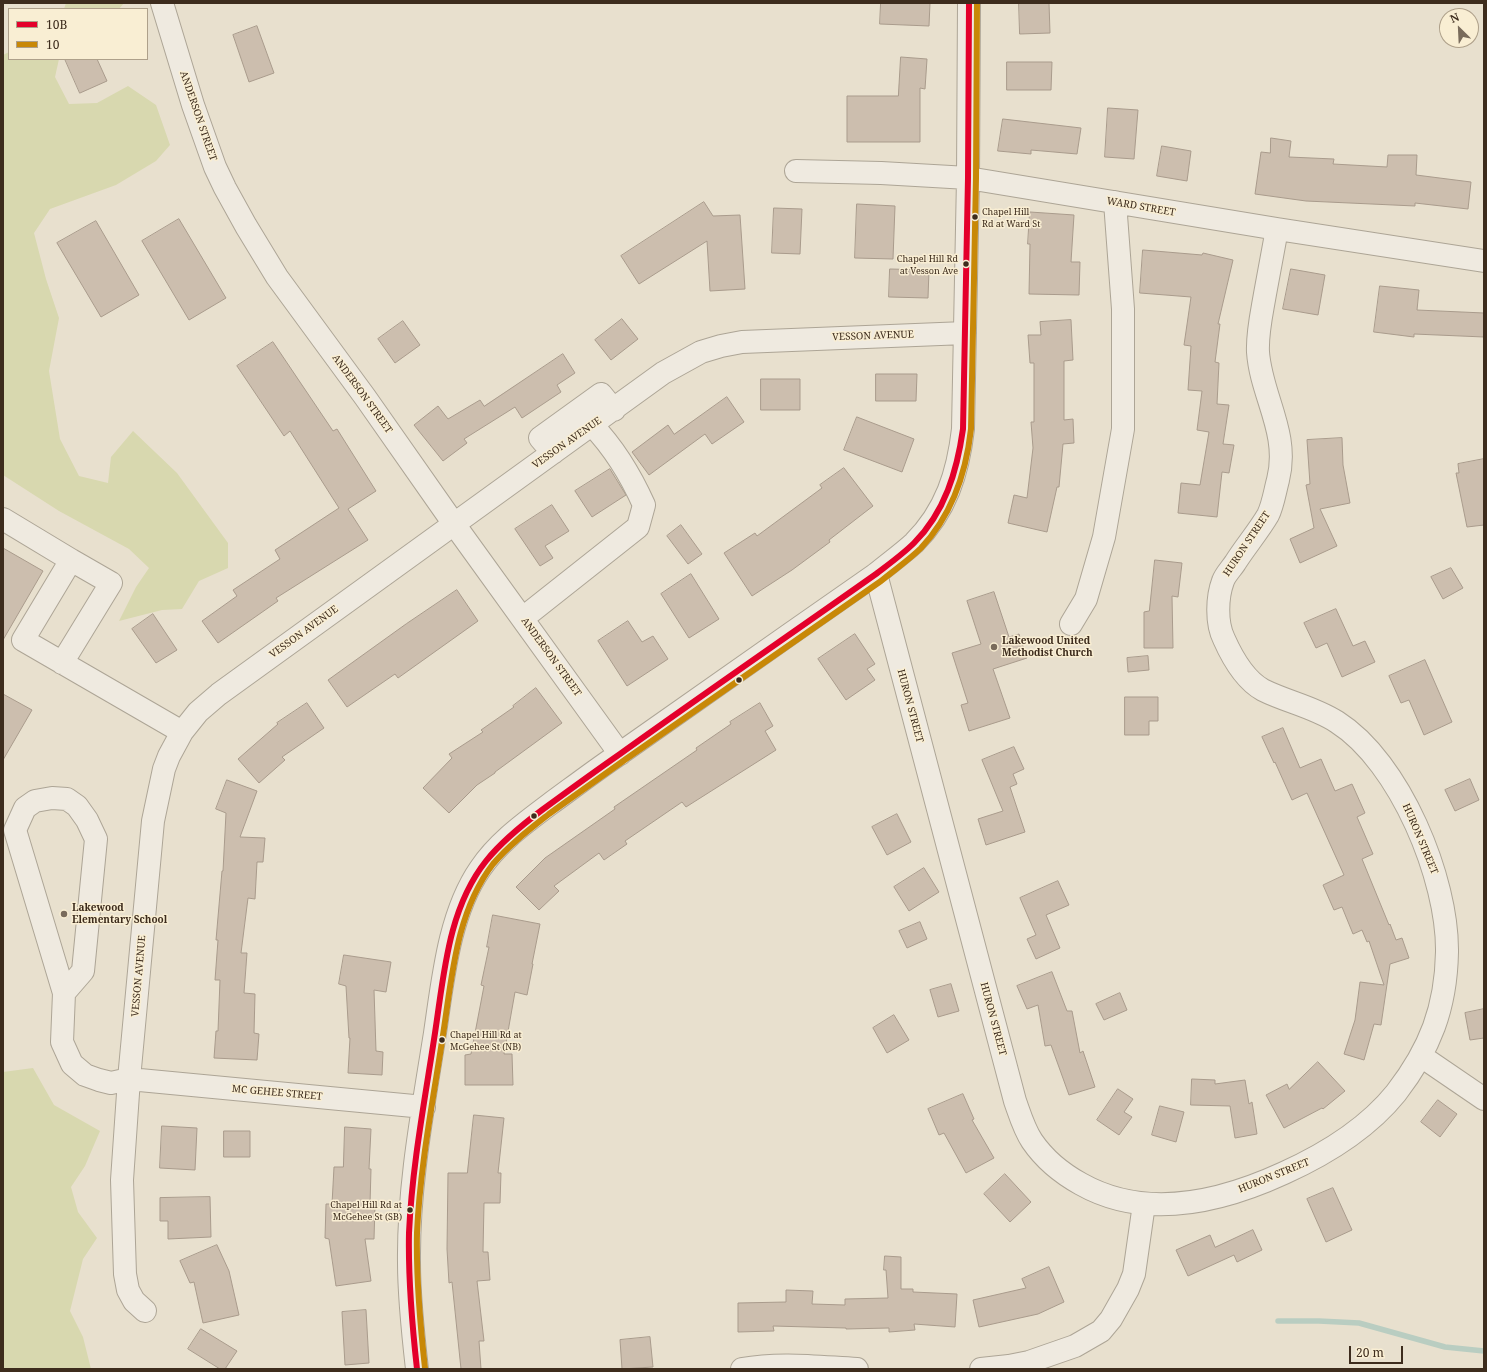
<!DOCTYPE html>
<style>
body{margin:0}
#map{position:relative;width:1487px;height:1372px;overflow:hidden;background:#e8e0ce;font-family:"Noto Serif",serif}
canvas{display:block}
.frame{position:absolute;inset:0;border:4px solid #3d2c1d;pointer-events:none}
.legend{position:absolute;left:8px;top:8px;width:140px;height:52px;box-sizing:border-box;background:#f9eed3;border:1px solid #aea08a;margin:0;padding:5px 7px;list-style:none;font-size:12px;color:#3d2c1d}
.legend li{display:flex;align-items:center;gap:8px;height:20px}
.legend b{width:20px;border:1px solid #aea08a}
.north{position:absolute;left:1439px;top:8px;width:40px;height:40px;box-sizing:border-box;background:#f9eed3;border:1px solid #aea08a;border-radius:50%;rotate:336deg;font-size:11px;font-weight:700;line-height:16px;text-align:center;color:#3d2c1d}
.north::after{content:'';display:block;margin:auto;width:14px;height:18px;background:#796b5b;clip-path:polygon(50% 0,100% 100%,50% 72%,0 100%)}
.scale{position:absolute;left:1349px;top:1346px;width:54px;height:18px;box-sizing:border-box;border:2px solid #3d2c1d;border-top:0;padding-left:5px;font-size:12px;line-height:14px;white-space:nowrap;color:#3d2c1d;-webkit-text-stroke:3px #f9eed3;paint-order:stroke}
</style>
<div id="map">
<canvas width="1487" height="1372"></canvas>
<div class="frame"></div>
<ul class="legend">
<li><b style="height:5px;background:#e4002b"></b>10B</li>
<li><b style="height:5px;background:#c88807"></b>10</li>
</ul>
<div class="north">N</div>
<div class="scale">20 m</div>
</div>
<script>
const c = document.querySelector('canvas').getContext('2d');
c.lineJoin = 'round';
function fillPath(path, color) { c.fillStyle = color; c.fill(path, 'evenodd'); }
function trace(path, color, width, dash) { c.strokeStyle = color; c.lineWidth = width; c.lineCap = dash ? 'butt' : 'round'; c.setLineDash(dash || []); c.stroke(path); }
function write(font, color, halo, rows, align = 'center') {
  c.font = font + ' "Noto Serif",serif'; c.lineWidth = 3; c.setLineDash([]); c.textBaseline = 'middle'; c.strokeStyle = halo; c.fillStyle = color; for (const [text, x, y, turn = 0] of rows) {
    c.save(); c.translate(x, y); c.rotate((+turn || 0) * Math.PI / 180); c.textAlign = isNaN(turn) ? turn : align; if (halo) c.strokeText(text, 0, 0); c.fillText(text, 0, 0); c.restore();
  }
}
const green = new Path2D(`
 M 66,3 L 124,3 L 119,9 L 64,9 Z
 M 9,52 L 9,59 L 59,59 L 55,77 L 69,104 L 97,103 L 128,86 L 156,105 L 170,145 L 156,161 L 116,185 L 50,209 L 34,233 L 46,279 L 59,318 L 49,371 L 60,439 L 79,476 L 108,483 L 111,457 L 133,431 L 177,473 L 228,543 L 228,568 L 199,581 L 182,609 L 162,610 L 119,621 L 136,587 L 149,568 L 129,549 L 59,511 L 3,475 L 3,55 Z
 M 33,1068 L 54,1105 L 100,1131 L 85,1166 L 71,1187 L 78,1212 L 97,1238 L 83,1259 L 70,1311 L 83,1337 L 91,1369 L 3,1369 L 3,1072 Z`);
const stream = new Path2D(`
 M 1278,1321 L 1319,1321 L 1359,1323 L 1445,1347 L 1484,1351`);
const building = new Path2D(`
 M 881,3 L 930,3 L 929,26 L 880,24 Z
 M 1019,3 L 1049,3 L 1050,33 L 1020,34 Z
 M 257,26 L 274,73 L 249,82 L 233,35 Z
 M 901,57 L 927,59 L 925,89 L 920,88 L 920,142 L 847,142 L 847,96 L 898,96 Z
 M 65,59 L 97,59 L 107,81 L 80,93 Z
 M 1007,62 L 1052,62 L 1051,90 L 1007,90 Z
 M 1108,108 L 1138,110 L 1134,159 L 1105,157 Z
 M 1003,119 L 1081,128 L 1077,154 L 1031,150 L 1031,154 L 998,151 Z
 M 1271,138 L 1291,141 L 1289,157 L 1334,159 L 1333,164 L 1387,167 L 1388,155 L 1417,155 L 1416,175 L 1471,182 L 1468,209 L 1415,203 L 1415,206 L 1306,201 L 1255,194 L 1261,152 L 1270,153 Z
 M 1162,146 L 1191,151 L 1187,181 L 1157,176 Z
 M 704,202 L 713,216 L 740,215 L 745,289 L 710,291 L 707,241 L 639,284 L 621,256 Z
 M 857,204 L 895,206 L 893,259 L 855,258 Z
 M 774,208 L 802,209 L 800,254 L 772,253 Z
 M 1030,212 L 1074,215 L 1071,262 L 1080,262 L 1079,295 L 1029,294 L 1030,244 L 1028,244 Z
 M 179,219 L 226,298 L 189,320 L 142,241 Z
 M 96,221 L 139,295 L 101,317 L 57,243 Z
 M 1143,250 L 1202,255 L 1203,253 L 1233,260 L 1218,324 L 1220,324 L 1215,362 L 1219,363 L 1217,404 L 1229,405 L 1223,444 L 1234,445 L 1229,473 L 1222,472 L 1217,517 L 1178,513 L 1181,483 L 1200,485 L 1209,432 L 1197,430 L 1202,391 L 1188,390 L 1191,346 L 1184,345 L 1191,297 L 1140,293 Z
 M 890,269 L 929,270 L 928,298 L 889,297 Z
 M 1291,269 L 1325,275 L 1318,315 L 1283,309 Z
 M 1380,286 L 1419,290 L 1417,310 L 1484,313 L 1484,337 L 1414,334 L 1414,337 L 1374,332 Z
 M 622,319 L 638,339 L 611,360 L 595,340 Z
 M 1071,320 L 1073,360 L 1064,361 L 1064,420 L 1073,419 L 1074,443 L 1063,444 L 1059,487 L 1057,487 L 1047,532 L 1008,523 L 1014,495 L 1027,498 L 1033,448 L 1031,422 L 1034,422 L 1034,363 L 1030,363 L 1028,335 L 1041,335 L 1040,322 Z
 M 403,321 L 420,345 L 395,363 L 378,339 Z
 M 273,342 L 333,431 L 337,429 L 376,491 L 348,509 L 368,540 L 276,598 L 278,601 L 218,643 L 202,621 L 237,596 L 233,590 L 280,559 L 275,550 L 339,508 L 290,431 L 284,436 L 237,366 Z
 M 563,354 L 575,373 L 557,385 L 561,392 L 522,418 L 515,407 L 464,439 L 467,443 L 443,461 L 414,425 L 438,406 L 448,419 L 480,400 L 484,406 Z
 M 876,374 L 917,374 L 916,401 L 876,401 Z
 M 761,379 L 800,379 L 800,410 L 761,410 Z
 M 727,397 L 744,422 L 712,444 L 705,434 L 649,475 L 632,452 L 668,425 L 674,434 Z
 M 857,417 L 914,439 L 902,472 L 844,450 Z
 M 1342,438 L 1343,465 L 1350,503 L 1320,509 L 1337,546 L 1300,563 L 1290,539 L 1314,528 L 1306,485 L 1310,484 L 1307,440 Z
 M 1484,459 L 1484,525 L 1467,527 L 1456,473 L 1459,473 L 1458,464 Z
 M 844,468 L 873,506 L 829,540 L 830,542 L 792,570 L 752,596 L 724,553 L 755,533 L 757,536 L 822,488 L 820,485 Z
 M 610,469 L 626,495 L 592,517 L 575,491 Z
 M 552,505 L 569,531 L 545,546 L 553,558 L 540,566 L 515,529 Z
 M 681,525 L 702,554 L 688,564 L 667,536 Z
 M 3,548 L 43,571 L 3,640 Z
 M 1155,560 L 1182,563 L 1178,597 L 1172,596 L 1173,648 L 1144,648 L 1144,612 L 1149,611 Z
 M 1451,568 L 1463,588 L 1443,599 L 1431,577 Z
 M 691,574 L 719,619 L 689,638 L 661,594 Z
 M 457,590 L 478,621 L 398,678 L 395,674 L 347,707 L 328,680 L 406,624 Z
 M 994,592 L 1009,637 L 1019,634 L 1027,658 L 993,669 L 1010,718 L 969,731 L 961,705 L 968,703 L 952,653 L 981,644 L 967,601 Z
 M 1336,609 L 1353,646 L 1365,641 L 1375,662 L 1342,677 L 1327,643 L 1316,648 L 1304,623 Z
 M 153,614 L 177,650 L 156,663 L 132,629 Z
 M 628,621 L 642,642 L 653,636 L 668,659 L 627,686 L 598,641 Z
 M 855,634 L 875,664 L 867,669 L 875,680 L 846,700 L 818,659 Z
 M 1148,656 L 1149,670 L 1128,672 L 1127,658 Z
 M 1425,660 L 1452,722 L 1424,735 L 1409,700 L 1401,703 L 1389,676 Z
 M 536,688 L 562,723 L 495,772 L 495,773 L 477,785 L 449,813 L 423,788 L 452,758 L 449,754 L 483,732 L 481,730 L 514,707 L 513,706 Z
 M 3,694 L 32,710 L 3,760 Z
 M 1125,697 L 1158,697 L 1158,721 L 1149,721 L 1149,735 L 1125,735 Z
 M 307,703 L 324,728 L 282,757 L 285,760 L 259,783 L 238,759 L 278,724 L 277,723 Z
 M 760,703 L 773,726 L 765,731 L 776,750 L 686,807 L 682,802 L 625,841 L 627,844 L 604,860 L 599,853 L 554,886 L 559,891 L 539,910 L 516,887 L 545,858 L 615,809 L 614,807 L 697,750 L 696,748 L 731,724 L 730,722 Z
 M 1283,728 L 1300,768 L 1321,759 L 1335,791 L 1352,784 L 1365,813 L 1357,817 L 1373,854 L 1362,859 L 1389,925 L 1390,924 L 1396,940 L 1402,938 L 1409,958 L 1390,964 L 1381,1025 L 1374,1024 L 1364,1060 L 1344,1054 L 1355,1020 L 1360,982 L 1384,985 L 1369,941 L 1367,942 L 1362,930 L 1353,934 L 1342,907 L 1334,910 L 1323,885 L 1344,875 L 1307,793 L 1292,800 L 1275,762 L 1274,763 L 1262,737 Z
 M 1014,747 L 1024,769 L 1013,774 L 1017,784 L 1010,787 L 1025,832 L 986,845 L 978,819 L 1003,811 L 982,760 Z
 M 1470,779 L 1479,800 L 1455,811 L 1445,790 Z
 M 227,780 L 257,791 L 240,837 L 265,838 L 263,862 L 257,862 L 255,899 L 248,898 L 241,953 L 247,953 L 244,993 L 255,994 L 254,1033 L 259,1034 L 257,1060 L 214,1058 L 216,1031 L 218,1031 L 220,980 L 215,980 L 218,940 L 216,940 L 222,871 L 223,871 L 226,813 L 216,809 Z
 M 897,814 L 911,842 L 887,855 L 872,827 Z
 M 924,868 L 939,892 L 909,911 L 894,887 Z
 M 1058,881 L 1069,905 L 1046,915 L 1060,948 L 1036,959 L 1027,939 L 1036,935 L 1020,898 Z
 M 493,915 L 540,924 L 532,964 L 533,964 L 527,995 L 515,992 L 504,1054 L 512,1054 L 513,1085 L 465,1085 L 465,1055 L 471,1054 L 484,986 L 481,985 L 489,947 L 487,947 Z
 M 920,922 L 927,939 L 907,948 L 899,931 Z
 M 344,955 L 391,962 L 386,992 L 374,990 L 376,1051 L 383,1052 L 382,1075 L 348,1073 L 350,1038 L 349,1038 L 346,986 L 339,984 Z
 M 1052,972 L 1067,1011 L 1072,1011 L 1080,1053 L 1083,1051 L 1095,1087 L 1069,1095 L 1051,1045 L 1045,1046 L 1038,1005 L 1027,1009 L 1017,986 Z
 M 951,984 L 959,1011 L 938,1017 L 930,990 Z
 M 1120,993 L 1127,1010 L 1104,1020 L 1096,1004 Z
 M 1484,1009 L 1484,1038 L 1470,1040 L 1465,1013 Z
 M 894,1015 L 909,1040 L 887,1053 L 873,1028 Z
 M 1318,1062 L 1345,1091 L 1323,1109 L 1322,1108 L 1284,1128 L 1266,1095 L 1287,1084 L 1289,1089 Z
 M 1192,1079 L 1215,1080 L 1215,1084 L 1245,1080 L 1249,1104 L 1252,1102 L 1257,1134 L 1235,1138 L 1230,1106 L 1191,1105 Z
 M 1118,1089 L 1133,1099 L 1124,1112 L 1132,1117 L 1119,1135 L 1097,1120 Z
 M 963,1094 L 974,1119 L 972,1120 L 994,1158 L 966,1173 L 944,1133 L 939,1135 L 928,1109 Z
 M 1438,1100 L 1457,1114 L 1440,1137 L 1421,1122 Z
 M 1160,1106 L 1184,1112 L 1176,1142 L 1152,1135 Z
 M 474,1115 L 504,1118 L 498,1173 L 501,1173 L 500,1203 L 484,1203 L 483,1252 L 488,1252 L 490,1280 L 477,1281 L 484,1341 L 479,1341 L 481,1369 L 461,1369 L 452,1282 L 449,1283 L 447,1249 L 448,1173 L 467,1173 Z
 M 162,1126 L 197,1128 L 195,1170 L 160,1168 Z
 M 345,1127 L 371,1129 L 369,1169 L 371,1169 L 370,1205 L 375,1205 L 374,1239 L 365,1239 L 371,1281 L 336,1286 L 329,1239 L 325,1238 L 326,1204 L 332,1204 L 334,1167 L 343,1167 Z
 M 224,1131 L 250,1131 L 250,1157 L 224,1157 Z
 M 1005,1174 L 1031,1202 L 1010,1222 L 984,1194 Z
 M 1333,1188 L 1352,1230 L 1326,1242 L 1307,1199 Z
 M 210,1197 L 211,1237 L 168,1239 L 168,1221 L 160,1221 L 160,1198 Z
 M 1253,1230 L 1262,1250 L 1237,1262 L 1234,1255 L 1188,1276 L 1176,1250 L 1210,1235 L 1215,1247 Z
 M 217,1245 L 229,1271 L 239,1315 L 203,1323 L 194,1282 L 190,1283 L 180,1261 Z
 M 885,1256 L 901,1257 L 901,1289 L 913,1289 L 913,1292 L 957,1294 L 955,1327 L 914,1324 L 915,1330 L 889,1332 L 889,1328 L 846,1329 L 846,1328 L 773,1326 L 774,1331 L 738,1332 L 738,1303 L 786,1302 L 786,1290 L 813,1291 L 812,1304 L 845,1305 L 845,1299 L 888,1298 L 886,1270 L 884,1270 Z
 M 1049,1267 L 1064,1302 L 1038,1314 L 979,1327 L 973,1300 L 1026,1288 L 1022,1279 Z
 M 366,1310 L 369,1363 L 345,1365 L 342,1312 Z
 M 201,1329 L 237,1351 L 225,1369 L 220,1369 L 188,1349 Z
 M 650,1337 L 653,1367 L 622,1369 L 620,1340 Z`);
const minor = new Path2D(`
 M 162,3 L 193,105 L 215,167 L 225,188 L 246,226 L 277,277 L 365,397 L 454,524 L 620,754
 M 796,171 L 881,173 L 968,178 L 1277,229 L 1484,261
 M 553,453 L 540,438 L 601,394 L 614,410
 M 3,519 L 71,560
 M 876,574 L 1015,1101 C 1020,1115 1024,1129 1032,1141 C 1045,1160 1061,1173 1081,1184 C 1145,1220 1221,1202 1284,1173 C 1326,1154 1367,1129 1396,1093 C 1430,1049 1446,1008 1447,952 C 1448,879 1400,762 1337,722 C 1314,707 1287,702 1263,690 C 1245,680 1232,657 1224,639 C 1216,623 1217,597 1223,581 C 1225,575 1231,569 1235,563 C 1245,547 1258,532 1268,515 C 1273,505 1275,491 1278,480 C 1290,433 1261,396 1258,352 C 1257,333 1262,312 1265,294 C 1269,272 1273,251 1277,229
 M 523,618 L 638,527 L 644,505 C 631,476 614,448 592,425
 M 1071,624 L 1086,599 L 1104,537 L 1123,429 L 1123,309 L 1115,202
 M 62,663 L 111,583 L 71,560 L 23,640 L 182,732
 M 64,993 L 83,971 L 96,839 L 87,820 L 77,806 L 67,799 L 52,798 L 35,801 L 25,808 L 15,830 L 64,993 L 62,1042 L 72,1064 L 85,1075 L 99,1080 L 111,1083 L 129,1079 L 424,1107
 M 1421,1056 L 1484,1099
 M 145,1311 L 134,1301 L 128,1290 L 125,1274 L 122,1180 L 129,1079 L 153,821 L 164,769 L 169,756 L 182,732 L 198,712 L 219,694 L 663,373 L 701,352 L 721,346 L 742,342 L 965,333
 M 417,1369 C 413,1334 409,1298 409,1263 C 408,1186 423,1109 435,1033 C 443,979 449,914 480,869 C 498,842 525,823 550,804 C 572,788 593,772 615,757 C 702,695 789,635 876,574 C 888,564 902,554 914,543 C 946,511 958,473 963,429 L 968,178 L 969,3
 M 742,1369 C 780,1362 819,1367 857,1369
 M 981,1369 L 1009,1366 L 1029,1362 L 1075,1346 L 1101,1331 L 1111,1319 L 1128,1289 L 1134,1274 L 1144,1204`);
const bus1 = new Path2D(`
 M 417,1369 C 412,1324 408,1279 409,1233 C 412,1166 425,1099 435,1033 C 444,974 448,909 486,861 C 502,841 522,825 542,810 C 568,791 594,772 620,754 C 705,693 791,634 876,574 C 889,564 903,554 914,543 C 945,512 957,471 963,429 L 968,178 L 969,3`);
const bus2 = new Path2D(`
 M 425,1368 C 420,1323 416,1278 417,1233 C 420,1166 433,1101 443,1035 C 452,977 456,912 493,864 C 509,845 530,829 549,814 C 575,795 601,777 626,759 C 711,699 796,640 881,581 C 894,570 909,560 921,548 C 952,515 966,474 971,429 L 976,178 L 977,3`);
const markers = [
 [975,217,3.5,"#3d2c1d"],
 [966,264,3.5,"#3d2c1d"],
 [994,647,4,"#796b5b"],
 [739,680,3.5,"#3d2c1d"],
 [534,816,3.5,"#3d2c1d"],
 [64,914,4,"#796b5b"],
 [442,1040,3.5,"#3d2c1d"],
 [410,1210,3.5,"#3d2c1d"]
];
const busNames = [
 ["Chapel Hill",982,212],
 ["Rd at Ward St",982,224],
 ["Chapel Hill Rd",958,259,"right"],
 ["at Vesson Ave",958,271,"right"],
 ["Chapel Hill Rd at",450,1035],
 ["McGehee St (NB)",450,1047],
 ["Chapel Hill Rd at",402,1205,"right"],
 ["McGehee St (SB)",402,1217,"right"]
];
const streetNames = [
 ["ANDERSON STREET",198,116,71],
 ["WARD STREET",1141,207,10],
 ["VESSON AVENUE",873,336,-2],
 ["ANDERSON STREET",362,394,54],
 ["VESSON AVENUE",567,443,-35],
 ["HURON STREET",1247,544,-56],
 ["VESSON AVENUE",304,632,-36],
 ["ANDERSON STREET",551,657,54],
 ["HURON STREET",910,706,75],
 ["HURON STREET",1420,839,67],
 ["VESSON AVENUE",139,976,-85],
 ["HURON STREET",993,1019,75],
 ["MC GEHEE STREET",277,1093,5],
 ["HURON STREET",1274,1176,-22]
];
const poiNames = [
 ["Lakewood United",1002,641],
 ["Methodist Church",1002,653],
 ["Lakewood",72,908],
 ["Elementary School",72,920]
];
fillPath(green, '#d8d8af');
trace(stream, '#b9cdc1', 5.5);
fillPath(building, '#ccbeae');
trace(building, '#a99b8c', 1);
trace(minor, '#ada596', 24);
trace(minor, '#efeae0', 22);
trace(bus1, '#e4002b', 6);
trace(bus2, '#c88807', 6);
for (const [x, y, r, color] of markers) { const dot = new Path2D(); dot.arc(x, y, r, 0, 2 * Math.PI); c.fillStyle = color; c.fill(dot); trace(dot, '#f9eed3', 1.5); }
write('9px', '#3d2c1d', '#f9eed3', busNames, 'left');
write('10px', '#3d2c1d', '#f9eed3', streetNames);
write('bold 10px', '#3d2c1d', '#f9eed3', poiNames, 'left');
</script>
